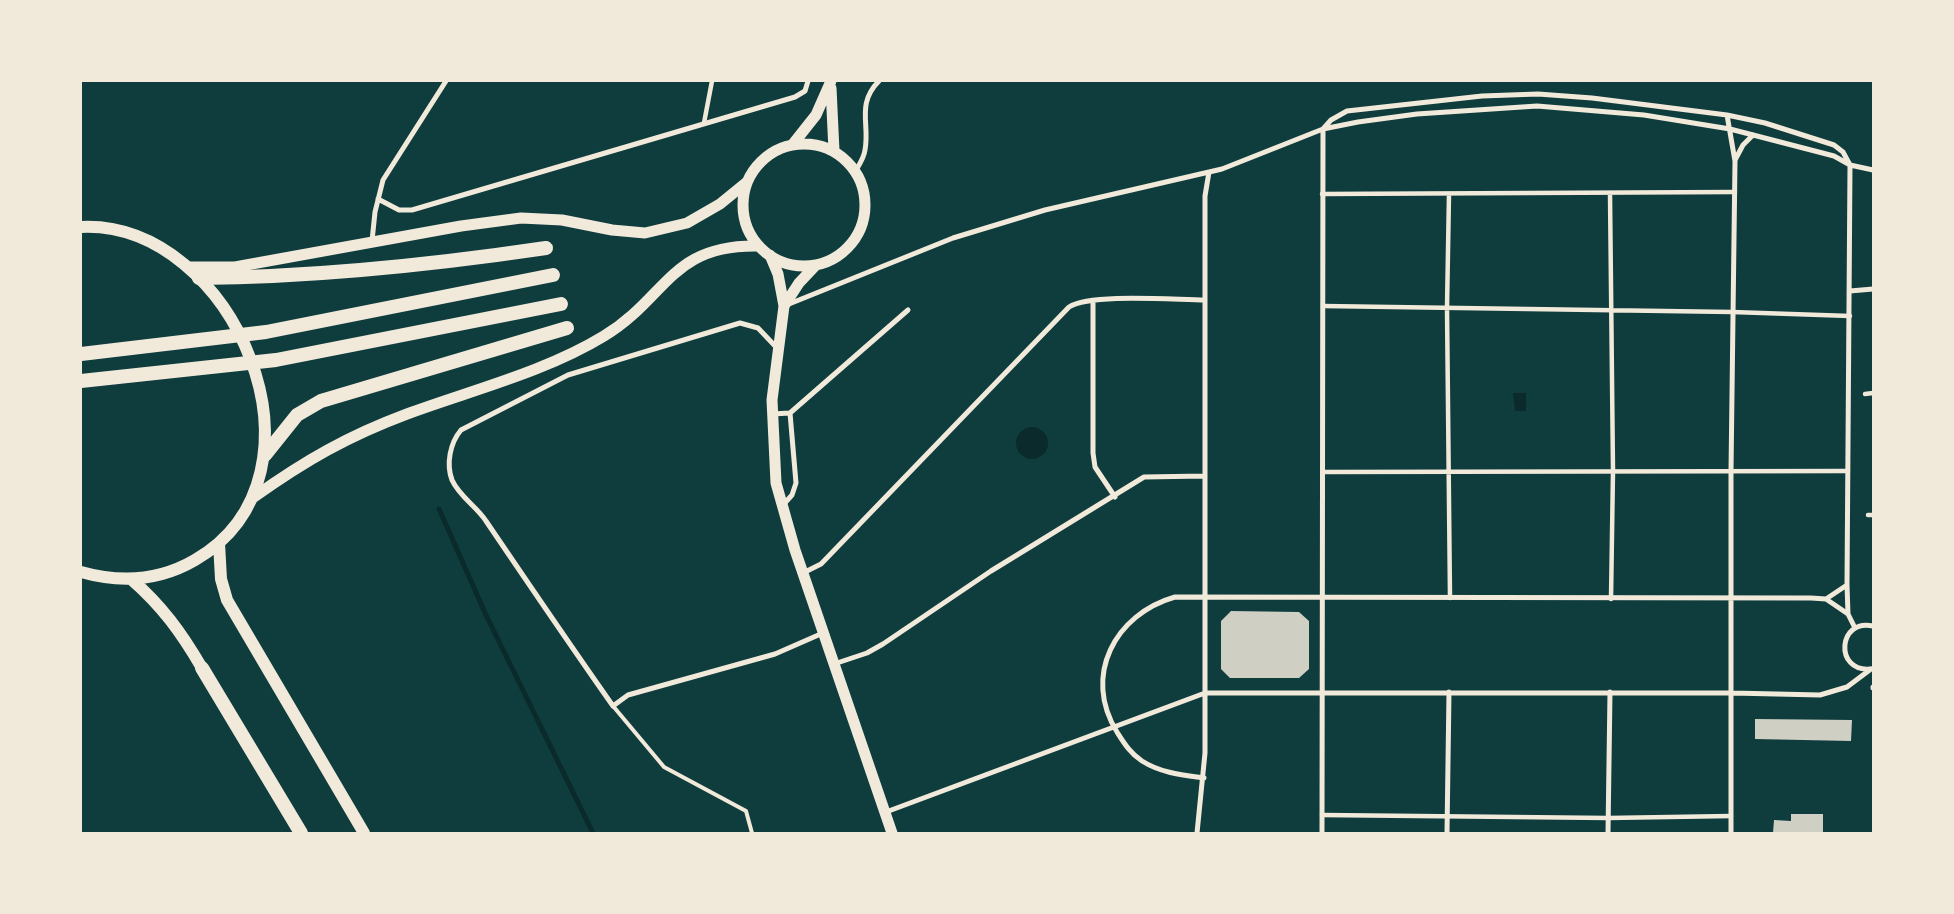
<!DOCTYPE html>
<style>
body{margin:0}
#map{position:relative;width:1954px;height:914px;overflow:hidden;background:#0f3d3e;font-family:Raleway,sans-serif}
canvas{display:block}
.frame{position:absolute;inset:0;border:82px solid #f1e9da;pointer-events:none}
</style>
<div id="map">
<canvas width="1954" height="914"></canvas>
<div class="frame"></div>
</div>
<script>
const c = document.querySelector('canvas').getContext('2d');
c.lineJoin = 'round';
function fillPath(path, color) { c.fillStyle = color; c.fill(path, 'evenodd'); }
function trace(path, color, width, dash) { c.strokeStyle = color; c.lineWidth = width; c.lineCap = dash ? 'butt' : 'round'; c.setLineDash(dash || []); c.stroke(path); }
const water = new Path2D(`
 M 1513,393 L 1526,393 L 1526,411 L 1515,411 Z
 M1016 443a16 16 0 1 1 32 0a16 16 0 1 1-32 0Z`);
const stream = new Path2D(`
 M 439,509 L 486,615 L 593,833`);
const building = new Path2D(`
 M 1231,611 L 1299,612 L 1309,621 L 1309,669 L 1299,678 L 1230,678 L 1221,669 L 1221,621 Z
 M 1755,719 L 1852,720 L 1851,741 L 1755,739 Z
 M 1791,814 L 1823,814 L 1823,833 L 1773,833 L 1774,820 L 1791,821 Z`);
const service = new Path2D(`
 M 613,706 L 664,767 L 746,811 L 752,833`);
const pedestrian = new Path2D(`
 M 704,123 L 712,81
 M 1322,194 L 1735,192
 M 1449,194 L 1447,308 L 1450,598
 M 1610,194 L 1613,471 L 1611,599
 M 1323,306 L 1732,312 L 1850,316
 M 1865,394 L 1873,393
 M 1323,472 L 1848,471
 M 1868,515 L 1873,515
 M 1322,815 L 1608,818 L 1731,816`);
const minor = new Path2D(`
 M 1727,115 L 1735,161 L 1731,471 L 1731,833
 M 1735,160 L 1743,145 L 1753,135
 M 855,172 C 859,165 864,158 865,150 C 870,124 856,104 879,81
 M 378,199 L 399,210 L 412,210 L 795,97 L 805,91 L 808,81
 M 372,241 L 375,212 L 383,180 L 446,81
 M 1850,291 L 1873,289
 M 1093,301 L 1093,453 L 1095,467 L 1115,497
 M 789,304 L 953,238 L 1045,210 L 1222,169 L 1323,129 L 1358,122 L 1417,114 L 1537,106 L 1644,115 L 1730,129 L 1834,156 L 1850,165 L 1873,170
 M 777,348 L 758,328 L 740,323 L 568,375 L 461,430 C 450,443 446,464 452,480 C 459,496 477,507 486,521 C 528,583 570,645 613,706 L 628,695 L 775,654 L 823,633
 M 772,414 L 790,413 L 908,310
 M 783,505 L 792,495 L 796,483 L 790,413
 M 803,573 L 821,564 L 1069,307 C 1091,293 1175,300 1205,300
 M 1826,599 L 1847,585
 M 834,664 L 867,653 L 883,644 L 991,571 L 1144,477 L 1204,476
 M 1870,669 C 1834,672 1838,618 1873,626
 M 1873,687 L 1873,688
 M 1204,778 C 1182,775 1161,773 1142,761 C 1130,753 1124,743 1117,732 C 1082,676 1115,614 1175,597 L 1811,598 L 1826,599 L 1848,614
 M 886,812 L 1205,693 L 1732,693 L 1820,695 L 1847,687 L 1871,669
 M 1197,833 L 1205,753 L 1205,196 L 1209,172
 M 1322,833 L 1323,129 L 1331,120 L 1347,111 L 1482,96 L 1538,94 L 1592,98 L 1727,115 L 1765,123 L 1834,145 L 1843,152 L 1850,165 L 1847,585 L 1848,614 L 1855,628
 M 1447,833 L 1449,692
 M 1608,833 L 1610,692`);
const primary = new Path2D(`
 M 831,88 L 834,151
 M 793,144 L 816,115 L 831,81
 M743 205a61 61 0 1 1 122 0a61 61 0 1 1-122 0Z
 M 770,255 L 778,274 L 784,306 L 772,400 L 776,483 L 795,550 L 892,833
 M 188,267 L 235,267 L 461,226 L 521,218 L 562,220 L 612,230 L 645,233 L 687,223 L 720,204 L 747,182
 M 784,306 L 799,283 L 816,265
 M 254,497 C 306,460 348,436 407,414 C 472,390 545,372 604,336 C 668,297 670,244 759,246`);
const trunk = new Path2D(`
 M 81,227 C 234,220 342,475 195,560 C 159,581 120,583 81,572
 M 219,543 L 221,579 L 227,600 L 364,833
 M 131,579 C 162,606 181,632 202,668`);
const motorway = new Path2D(`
 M 199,278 C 315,277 431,265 546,248
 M 81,354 L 266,332 L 553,275
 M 81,381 L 276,360 L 561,304
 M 265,455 L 297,415 L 321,401 L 567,328
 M 202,668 L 301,833`);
fillPath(water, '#0a2a2b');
trace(stream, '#0a2a2b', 5);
fillPath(building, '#cfcfc3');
trace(service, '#f1e9da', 4);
trace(pedestrian, '#f1e9da', 4.5);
trace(minor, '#f1e9da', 5);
trace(primary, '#f1e9da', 11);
trace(trunk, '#f1e9da', 12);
trace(motorway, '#f1e9da', 14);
</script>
